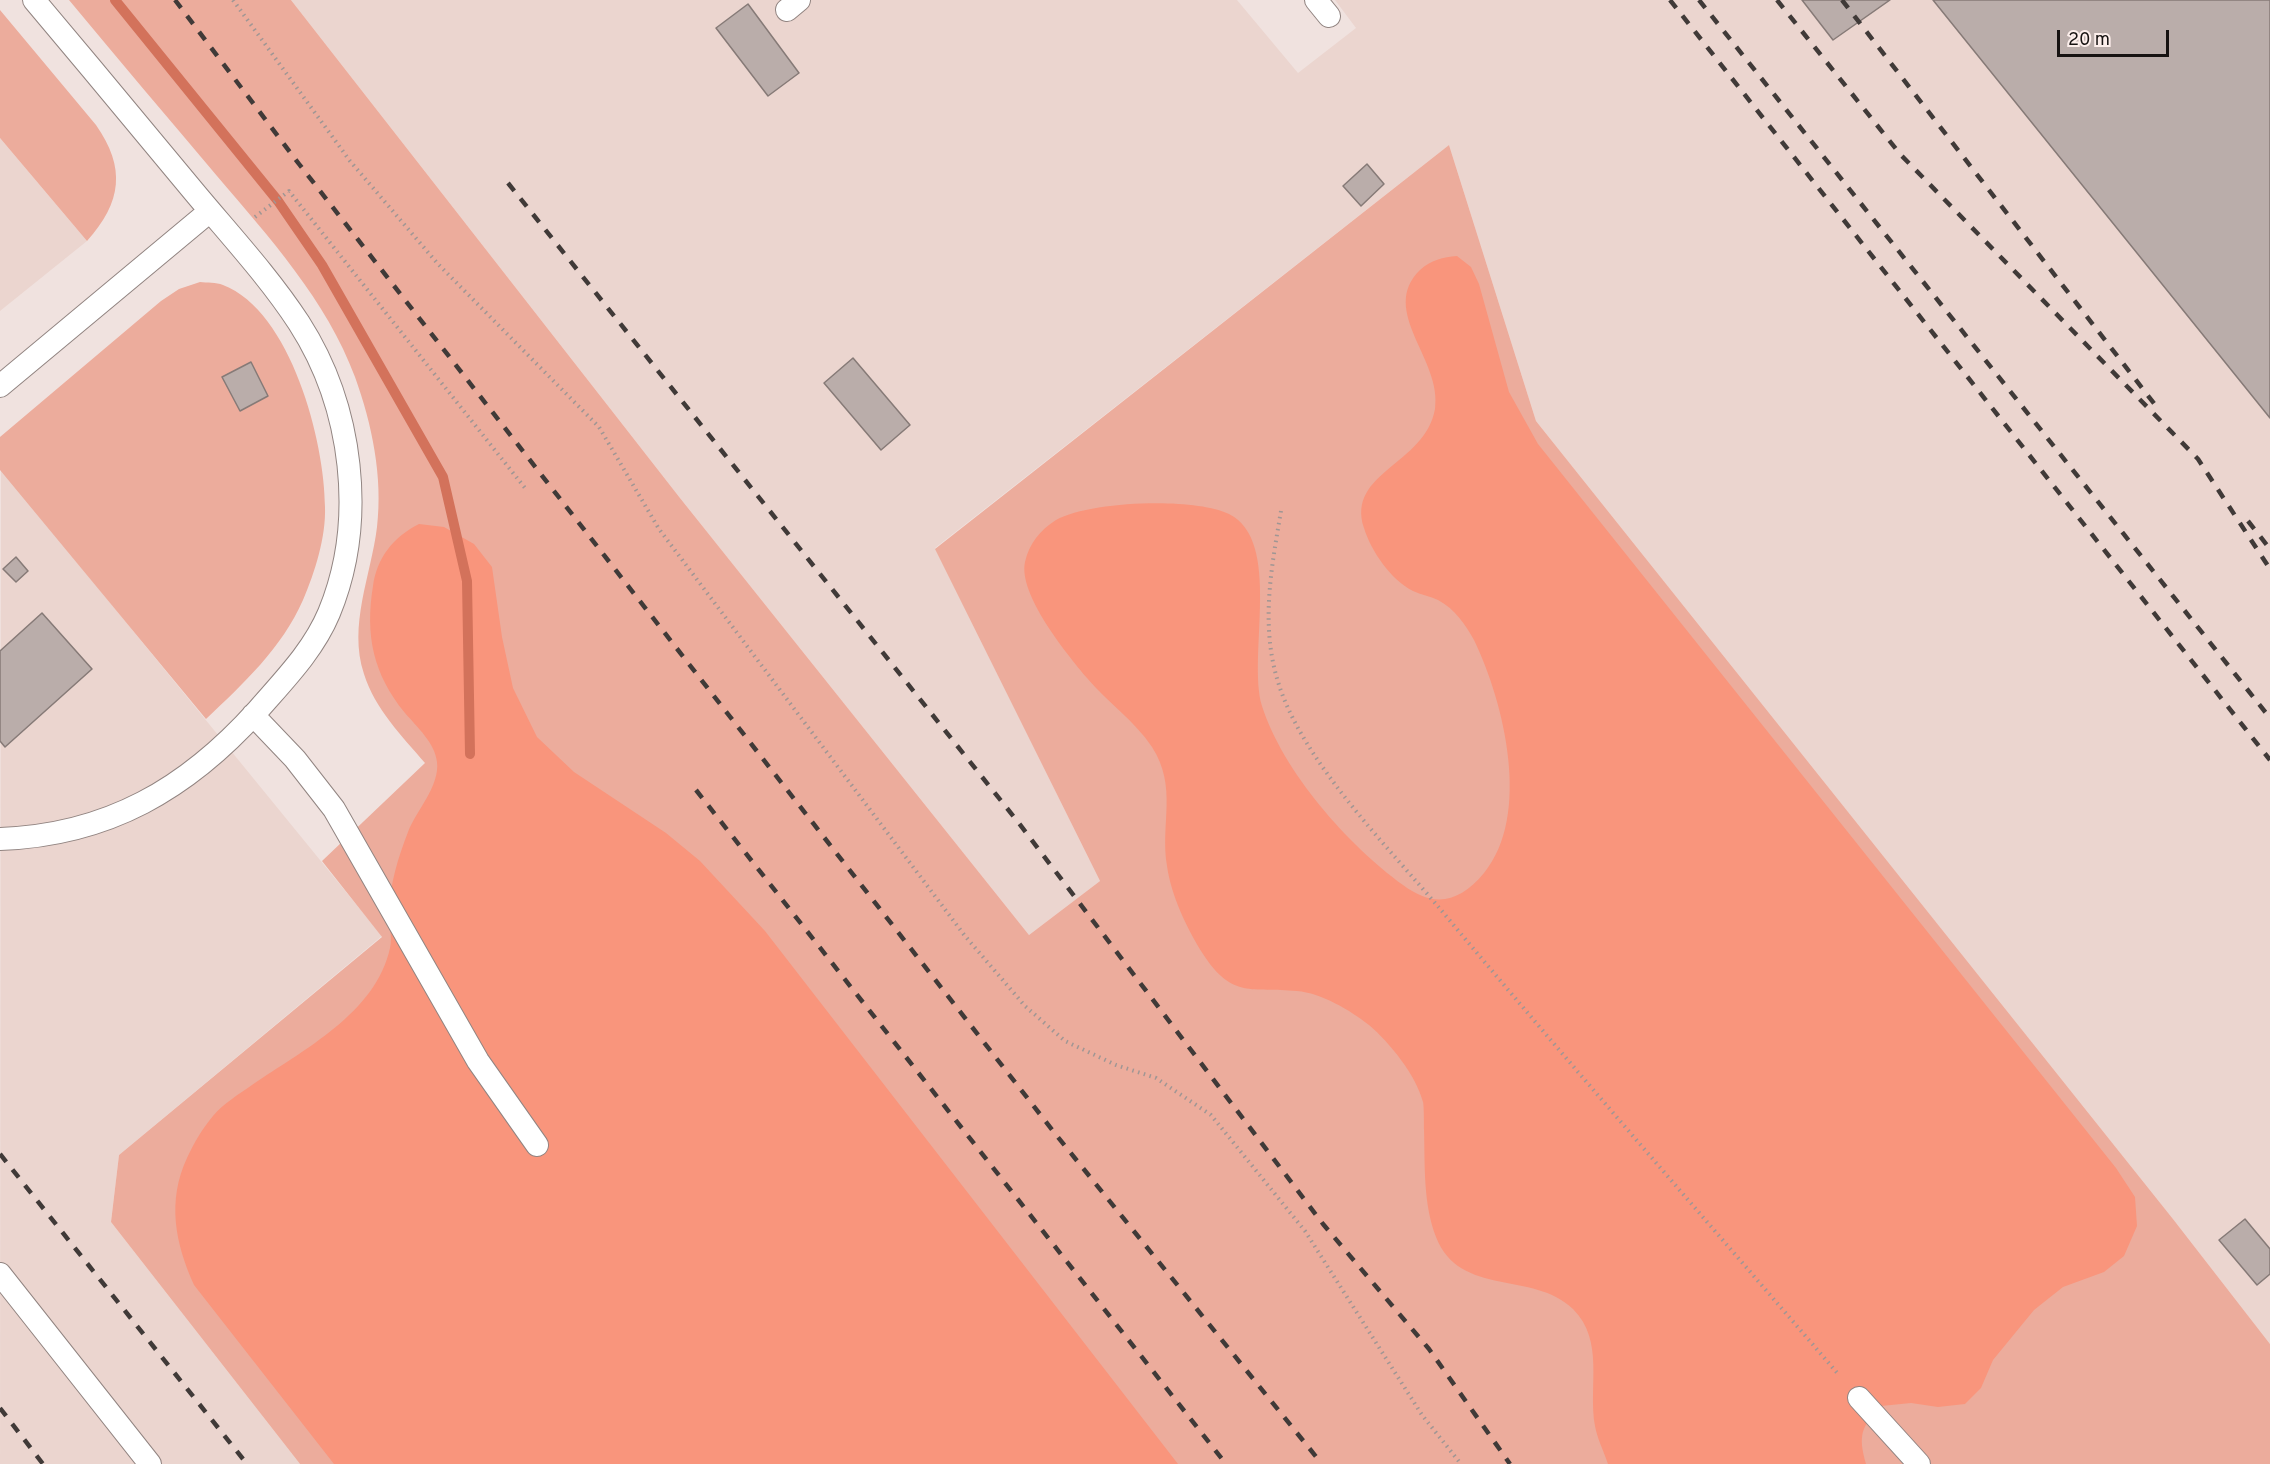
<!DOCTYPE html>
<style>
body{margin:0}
#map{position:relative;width:2270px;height:1464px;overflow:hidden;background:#f0e2df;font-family:Overpass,sans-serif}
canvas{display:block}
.scale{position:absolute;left:2057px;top:30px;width:112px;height:27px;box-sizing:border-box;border:3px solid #171312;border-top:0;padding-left:8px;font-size:18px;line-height:21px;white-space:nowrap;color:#171312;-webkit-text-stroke:4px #fdefec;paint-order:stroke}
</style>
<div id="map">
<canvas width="2270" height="1464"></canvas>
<div class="scale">20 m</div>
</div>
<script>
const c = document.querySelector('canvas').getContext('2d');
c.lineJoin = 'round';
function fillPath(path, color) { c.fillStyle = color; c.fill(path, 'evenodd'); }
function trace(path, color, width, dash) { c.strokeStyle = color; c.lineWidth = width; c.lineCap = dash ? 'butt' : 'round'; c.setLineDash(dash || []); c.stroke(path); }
const built = new Path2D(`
 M 291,0 L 1237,0 L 1298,73 L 1356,28 L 1335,0 L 2270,0 L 2270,1344 L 2173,1219 L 1536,421 L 1449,145 L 935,548 L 1100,881 L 1029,935 L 680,498 Z
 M 0,138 L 87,241 L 0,311 Z
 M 1,469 L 382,936 L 119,1155 L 111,1222 L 300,1464 L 0,1464 Z`);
const green = new Path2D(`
 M 69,0 L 291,0 L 680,498 L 1029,935 L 1100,881 L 935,549 L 1449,145 L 1536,421 L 2173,1219 L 2270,1344 L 2270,1464 L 300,1464 L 111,1222 L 119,1155 L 382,937 L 322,861 L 425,763 C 402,736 375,709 364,674 C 348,625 371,576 377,527 C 383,477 372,424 355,377 C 327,301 269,237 217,176 C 168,118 118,59 69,0 Z
 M 0,10 L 96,125 C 126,168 122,202 87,241 L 0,138 Z
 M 200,282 C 207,283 216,282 223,285 C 291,311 325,442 325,507 C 326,537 315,572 303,600 C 282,648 243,684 206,719 L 0,470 L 0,437 L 161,301 L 179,289 Z`);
const forest = new Path2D(`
 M 1457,256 L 1471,267 L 1479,284 L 1509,392 L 1538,444 L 2116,1168 L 2135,1197 L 2137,1226 L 2124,1256 L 2104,1272 L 2063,1287 L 2034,1310 L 1993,1360 L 1981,1388 L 1965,1404 L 1938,1407 L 1911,1403 L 1881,1406 C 1861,1427 1858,1435 1866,1464 L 1608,1464 C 1604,1452 1597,1438 1595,1426 C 1588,1386 1605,1341 1573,1309 C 1533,1270 1460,1298 1436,1237 C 1423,1203 1425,1165 1424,1129 C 1424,1128 1424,1104 1423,1102 C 1416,1075 1390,1043 1369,1025 C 1350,1010 1321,993 1297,991 C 1252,987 1232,999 1203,954 C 1187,929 1171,895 1167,866 C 1160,823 1178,788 1152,747 C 1135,721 1107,702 1087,678 C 1066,653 1018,594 1025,562 C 1029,544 1040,530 1056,520 C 1090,501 1194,497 1229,514 C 1283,541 1247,655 1262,706 C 1283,772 1348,845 1403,885 C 1434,908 1459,903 1484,873 C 1532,815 1504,702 1474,640 C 1465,624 1455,609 1438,600 C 1430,596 1421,595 1413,591 C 1391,580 1371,551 1364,528 C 1346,472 1425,465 1435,409 C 1443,360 1378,311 1420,270 C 1431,260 1443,257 1457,256 Z
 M 419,524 L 444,527 L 474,544 L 492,567 L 502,637 L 513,688 L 537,737 L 574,772 L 666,833 L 700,861 L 765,931 L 1178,1464 L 334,1464 L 194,1285 C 175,1243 167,1201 187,1158 C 194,1143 202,1129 213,1116 C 223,1104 239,1094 252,1085 C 303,1050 376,1013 390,948 C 393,936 388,923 389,911 C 390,884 398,858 408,832 C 416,811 440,786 437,762 C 435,743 417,727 405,713 C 373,674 365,635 373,586 C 377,558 393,537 419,524 Z`);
const stream = new Path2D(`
 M 115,0 L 278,201 L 322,265 L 443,477 L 467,581 L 470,754`);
const building = new Path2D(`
 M 1802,0 L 1890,0 L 1833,40 Z
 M 1933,0 L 2270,0 L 2270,418 Z
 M 748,4 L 799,73 L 768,96 L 716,28 Z
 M 1367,164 L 1384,184 L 1361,206 L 1343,186 Z
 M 853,358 L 910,425 L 881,450 L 824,383 Z
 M 251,362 L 268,396 L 240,411 L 222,377 Z
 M 16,557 L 28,571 L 16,582 L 3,569 Z
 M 42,613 L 92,669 L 5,747 L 0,741 L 0,651 Z
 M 2245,1219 L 2270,1249 L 2270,1274 L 2257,1285 L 2219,1240 Z`);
const path = new Path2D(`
 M 233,0 L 350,161 L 438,264 L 599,427 L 659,529 L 965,936 L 1025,1006 L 1065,1041 L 1116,1065 L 1156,1078 L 1211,1115 L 1305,1231 L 1422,1415 L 1461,1464
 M 255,217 L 289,191 L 525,488
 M 1281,511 C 1271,570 1260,627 1279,685 C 1304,763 1389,848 1441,910 C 1572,1067 1706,1220 1839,1375`);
const lane = new Path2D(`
 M 1316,0 L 1329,16
 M 787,10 L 799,0
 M 0,386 L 210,211
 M 253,715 L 295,759 L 334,809 L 478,1061 L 537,1145
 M 0,839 C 108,835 187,789 258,710 C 284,680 313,651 329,613 C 367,521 353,407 299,323 C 269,277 230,235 195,193 C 142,129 88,64 34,0
 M 0,1274 L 150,1464
 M 1859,1398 L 1919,1464`);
const rail = new Path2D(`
 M 175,0 L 299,164 L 1057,1136 L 1322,1464
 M 1670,0 L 2270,760
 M 1699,0 L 2270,718
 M 1777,0 L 1900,154 L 2198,459 L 2270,569
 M 1842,0 L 2156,406
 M 508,183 L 1018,822 L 1323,1224 L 1429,1349 L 1510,1464
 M 2248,521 L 2270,549
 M 696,790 L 1226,1464
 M 0,1154 L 247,1464
 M 0,1408 L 43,1464`);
fillPath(built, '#ebd5cf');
fillPath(green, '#ecac9c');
fillPath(forest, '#f9957c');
trace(stream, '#d3725b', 10);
fillPath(building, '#baadaa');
trace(building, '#867a77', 1.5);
trace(lane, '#918481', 24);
trace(path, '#a09694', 4, [1.5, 4.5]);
trace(lane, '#fff', 22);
trace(rail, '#403a38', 4.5, [10, 10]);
</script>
